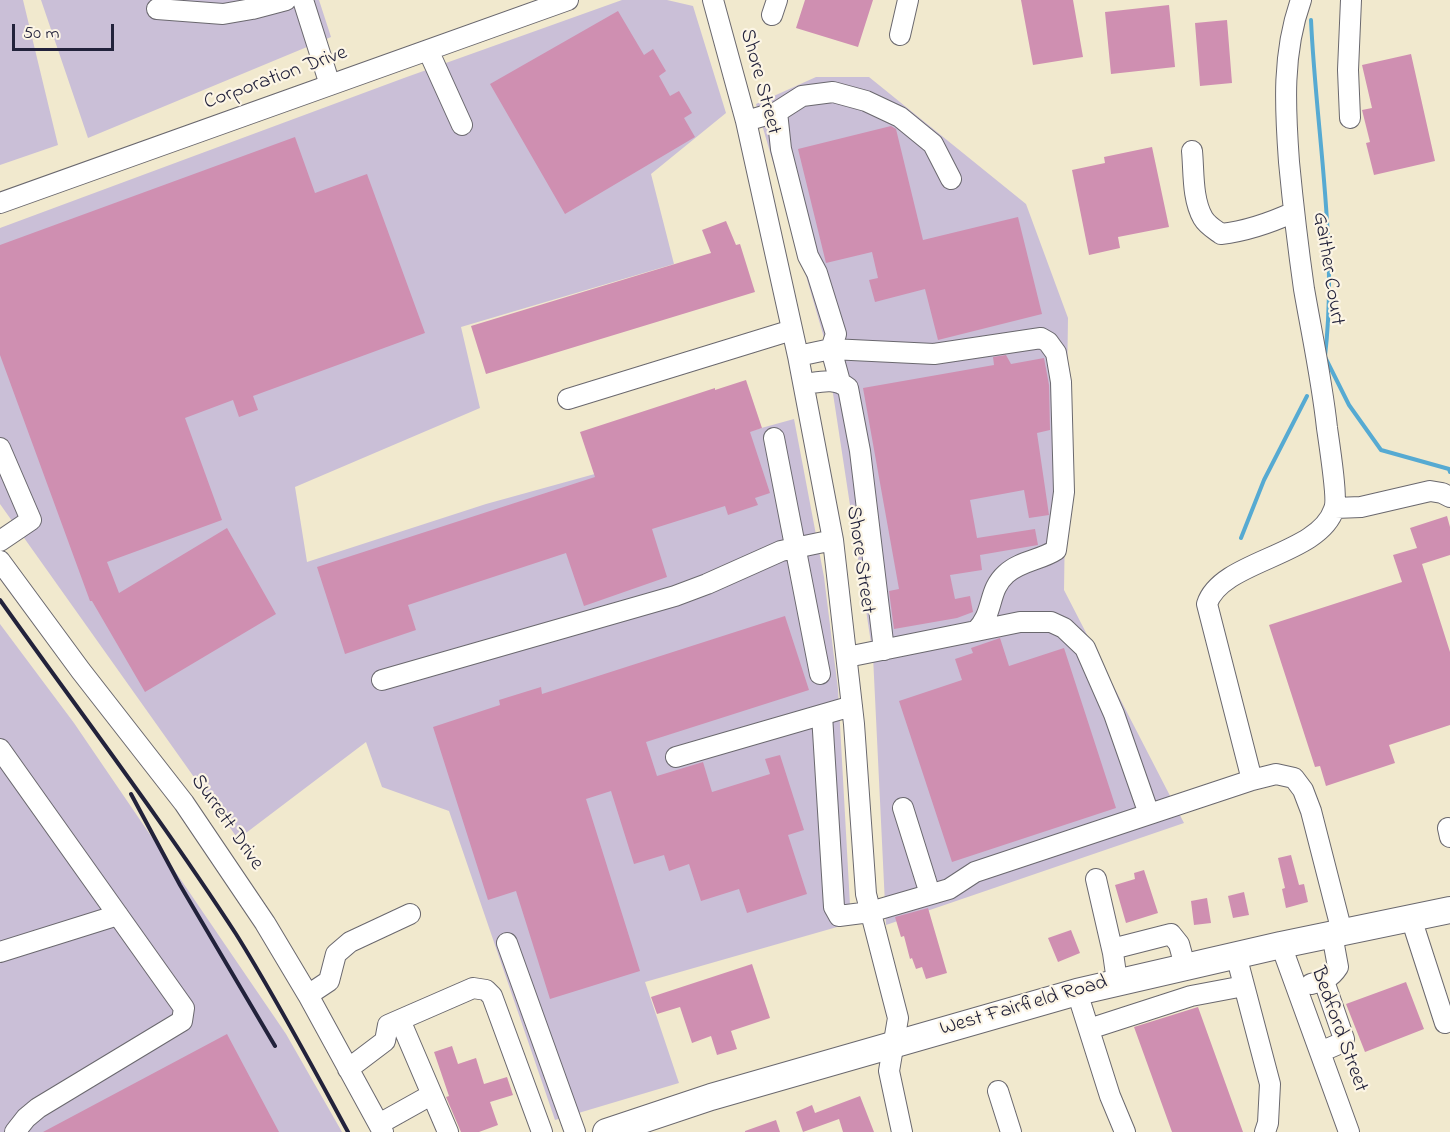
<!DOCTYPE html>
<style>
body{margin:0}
#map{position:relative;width:1450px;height:1132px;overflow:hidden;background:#f1e9ce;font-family:"Indie Flower",sans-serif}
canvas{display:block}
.scale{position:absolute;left:12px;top:24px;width:102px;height:27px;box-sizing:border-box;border:3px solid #22223b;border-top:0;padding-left:8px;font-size:18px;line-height:21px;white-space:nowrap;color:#22223b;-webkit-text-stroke:4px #fcf5e5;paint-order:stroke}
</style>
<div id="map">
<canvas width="1450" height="1132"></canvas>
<div class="scale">50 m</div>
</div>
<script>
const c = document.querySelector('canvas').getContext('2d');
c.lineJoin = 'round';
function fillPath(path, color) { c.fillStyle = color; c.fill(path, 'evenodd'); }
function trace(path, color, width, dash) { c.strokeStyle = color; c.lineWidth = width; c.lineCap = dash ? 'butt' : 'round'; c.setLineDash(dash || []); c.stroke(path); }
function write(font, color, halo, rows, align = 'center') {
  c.font = font + ' "Indie Flower",sans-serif'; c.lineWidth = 4.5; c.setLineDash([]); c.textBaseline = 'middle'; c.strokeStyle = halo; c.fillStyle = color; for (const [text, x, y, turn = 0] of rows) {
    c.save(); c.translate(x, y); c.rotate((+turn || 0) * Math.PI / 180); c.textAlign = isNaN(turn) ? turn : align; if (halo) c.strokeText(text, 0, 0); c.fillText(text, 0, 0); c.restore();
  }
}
const industrial = new Path2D(`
 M 0,0 L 23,0 L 58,145 L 0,165 Z
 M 41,0 L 319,0 L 331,37 L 88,138 Z
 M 622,0 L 667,0 L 693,6 L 726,113 L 651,174 L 674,264 L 461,327 L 480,408 L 295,487 L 307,562 L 486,504 L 794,419 L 824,577 L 838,689 L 851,923 L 645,982 L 679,1083 L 555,1120 L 449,811 L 382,787 L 366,742 L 238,839 L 0,504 L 0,228 L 404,78 Z
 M 816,77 L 869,77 L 1026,204 L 1068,318 L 1064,590 L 1184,823 L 886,925 L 873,656 L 825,341 L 756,104 Z
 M 0,624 L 74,723 L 286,1034 L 342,1132 L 0,1132 Z`);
const stream = new Path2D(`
 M 1311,20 C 1316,131 1338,246 1325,356
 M 1325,357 L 1349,405 L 1381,450 L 1449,469 L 1450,472
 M 1241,538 L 1264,480 L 1307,396`);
const building = new Path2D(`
 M 805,0 L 873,0 L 858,47 L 796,28 Z
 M 1021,0 L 1073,0 L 1083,57 L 1033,65 Z
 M 1169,5 L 1175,67 L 1111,74 L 1105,12 Z
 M 618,11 L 644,55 L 653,49 L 666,71 L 659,76 L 670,96 L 679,91 L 692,113 L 684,118 L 695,137 L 565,214 L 490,84 Z
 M 1227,20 L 1232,83 L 1200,86 L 1195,23 Z
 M 1411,54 L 1435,161 L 1374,175 L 1366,143 L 1370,142 L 1362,110 L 1372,108 L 1362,65 Z
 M 891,126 L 896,129 L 923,240 L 1018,217 L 1042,314 L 938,340 L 925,289 L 875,302 L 869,280 L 878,278 L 872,252 L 826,263 L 798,149 Z
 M 295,137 L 315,193 L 367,174 L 425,333 L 253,396 L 258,410 L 239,417 L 233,400 L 185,418 L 222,520 L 107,562 L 119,593 L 227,528 L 276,614 L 145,692 L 92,601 L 90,601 L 0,355 L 0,245 Z
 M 1152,147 L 1169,227 L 1118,237 L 1120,248 L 1089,255 L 1072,170 L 1105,163 L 1104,157 Z
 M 726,221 L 736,245 L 740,244 L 755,292 L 486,374 L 471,326 L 711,253 L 702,230 Z
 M 1006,355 L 1011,364 L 1044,358 L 1049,385 L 1050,430 L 1037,433 L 1049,515 L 1029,518 L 1024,490 L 970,500 L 977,538 L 1035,529 L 1038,545 L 980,555 L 982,570 L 950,575 L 955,599 L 970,596 L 973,612 L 957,618 L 894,629 L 889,591 L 899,589 L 863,388 L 994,365 L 993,357 Z
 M 746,380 L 762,428 L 750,432 L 770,493 L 755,498 L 758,505 L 728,515 L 725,506 L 652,529 L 667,577 L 584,606 L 566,553 L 408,605 L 416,630 L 345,654 L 317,567 L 595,477 L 580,432 L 715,388 L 715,390 Z
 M 1447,516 L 1450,527 L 1450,555 L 1422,564 L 1450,652 L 1450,725 L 1389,745 L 1395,763 L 1326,786 L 1320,766 L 1315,767 L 1269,625 L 1402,582 L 1393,555 L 1417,548 L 1410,528 Z
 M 785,616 L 809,690 L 646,742 L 657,776 L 703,762 L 712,792 L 770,774 L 765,759 L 780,755 L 804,830 L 788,835 L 807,894 L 747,913 L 739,889 L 701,901 L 689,864 L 669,871 L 664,855 L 634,864 L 611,791 L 586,799 L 640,971 L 550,999 L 516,891 L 488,900 L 433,727 L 500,705 L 499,700 L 541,687 L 542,694 Z
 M 1000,638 L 1009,666 L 1064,648 L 1116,808 L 952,862 L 899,701 L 962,680 L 955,659 L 973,653 L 971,648 Z
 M 1291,855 L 1299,885 L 1304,884 L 1308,902 L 1286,908 L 1282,889 L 1285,888 L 1278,858 Z
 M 1144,870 L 1158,913 L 1126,923 L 1115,885 L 1135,879 L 1134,873 Z
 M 1244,892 L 1249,915 L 1233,918 L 1228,896 Z
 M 1207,898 L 1211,923 L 1194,925 L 1191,901 Z
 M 928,908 L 947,973 L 926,979 L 922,967 L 916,969 L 912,958 L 910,959 L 904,936 L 901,937 L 895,917 Z
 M 1071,930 L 1080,953 L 1058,962 L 1048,938 Z
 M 752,964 L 770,1018 L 731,1031 L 737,1049 L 717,1055 L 711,1036 L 692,1043 L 680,1007 L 657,1014 L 651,997 Z
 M 1406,982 L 1424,1029 L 1365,1052 L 1346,1004 Z
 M 1198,1007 L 1243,1132 L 1172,1132 L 1134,1027 Z
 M 227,1034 L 279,1132 L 43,1132 Z
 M 452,1046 L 458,1064 L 476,1058 L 484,1084 L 507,1077 L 513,1095 L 490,1102 L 498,1125 L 479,1132 L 461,1132 L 446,1097 L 449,1096 L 434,1052 Z
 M 860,1096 L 874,1132 L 843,1132 L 839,1119 L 803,1132 L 796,1112 L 812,1105 L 815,1113 Z
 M 776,1120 L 780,1132 L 745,1132 L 745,1131 Z`);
const minor = new Path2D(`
 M 303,0 L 330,85
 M 713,0 L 746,121 L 798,356 L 833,540 L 854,724 L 866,894 L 898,1018 L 889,1071 L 902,1132
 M 157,9 L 223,14 L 252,9 L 286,0
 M 772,15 L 777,0
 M 900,35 L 908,0
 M 428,50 L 462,125
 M 777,112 L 781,149 L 808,256 L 817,273 L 836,334 L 831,349 L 798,356
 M 1350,118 L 1348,70 L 1351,0
 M 746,121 L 777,112 L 802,96 L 833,92 L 866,101 L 900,117 L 933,144 L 951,179
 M 1192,151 C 1194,171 1192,199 1203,218 C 1207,225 1214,229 1221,234 C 1248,231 1270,223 1294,212
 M 0,203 L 568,0
 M 840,382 L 831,349 L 934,354 L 1041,338 L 1048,342 L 1056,353 L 1061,382 L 1064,492 L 1056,550 C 1041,560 1020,561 1006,574 C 987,591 995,612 976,631 L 847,657
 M 804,384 C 820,382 835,377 848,388 L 860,451 L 884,650
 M 568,399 L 792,330
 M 774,438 L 820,674
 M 0,448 L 31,520 L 0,541
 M 1335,508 L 1361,507 L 1430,491 L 1442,493 L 1450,497
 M 0,561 L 81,671 L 184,803 L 265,923 L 308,995 L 383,1132
 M 976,631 L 1020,622 L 1051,622 L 1064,628 L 1085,648 L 1114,714 L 1149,814
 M 382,680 L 675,596 L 707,584 L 781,551 L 833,540
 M 822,715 L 834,907 L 839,916 L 870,912 L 949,889 L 975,872 L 1252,780 L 1276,774 L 1294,778 L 1303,790 L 1311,811 L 1342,932
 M 0,749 L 184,1008 L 182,1021 L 38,1108 L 26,1118 L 15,1132
 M 676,757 L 852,706
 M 1252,780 L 1207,604 C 1221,560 1319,556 1334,509 C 1338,500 1329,442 1327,428 C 1322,381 1312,335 1304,289 C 1298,247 1293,204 1289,162 C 1285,107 1282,53 1301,0
 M 903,808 L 930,894
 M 1448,828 L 1450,837
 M 1096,879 L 1113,953
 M 1411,918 L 1445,1023
 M 507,943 L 575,1132
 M 1281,945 L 1349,1132
 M 0,952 L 118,915
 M 1236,955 L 1270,1084 L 1268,1123 L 1265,1132
 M 1117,981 L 1113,953 L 1116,948 L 1171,934 L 1179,944 L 1185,966
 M 1311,984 C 1323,981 1331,978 1338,967 L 1332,934
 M 1077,992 L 1110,1096 L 1125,1132
 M 308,995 L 329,981 L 336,954 L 350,942 L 410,914
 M 400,1020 L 448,1132
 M 1089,1029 L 1191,996 L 1244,986
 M 1320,1052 L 1341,1043 L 1344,1039 L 1324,981
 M 348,1069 L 385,1041 L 388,1025 L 473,988 L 486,990 L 492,996 L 542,1132
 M 998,1091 L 1011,1132
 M 379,1124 L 431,1095`);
const major = new Path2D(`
 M 606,1132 L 711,1097 L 1077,992 L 1281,945 L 1450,910`);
const rail = new Path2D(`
 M 0,600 C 79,711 162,820 236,934 C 276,998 312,1066 348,1132
 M 131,794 L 180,885 L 275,1046`);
const streetNames = [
 ["Corporation Drive",276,79,-20],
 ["Shore Street",759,82,75],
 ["Gaither Court",1327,269,81],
 ["Shore Street",859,560,82],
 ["Surrett Drive",226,823,55],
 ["West Fairfield Road",1024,1007,-16],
 ["Bedford Street",1338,1030,70]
];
fillPath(industrial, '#cabfd7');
trace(stream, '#56aad2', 4);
fillPath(building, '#cf8fb1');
trace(minor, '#6a686e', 22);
trace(major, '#6a686e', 28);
trace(minor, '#fff', 20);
trace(major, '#fff', 26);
trace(rail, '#22223b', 4);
write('21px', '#22223b', '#fcf5e5', streetNames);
</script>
